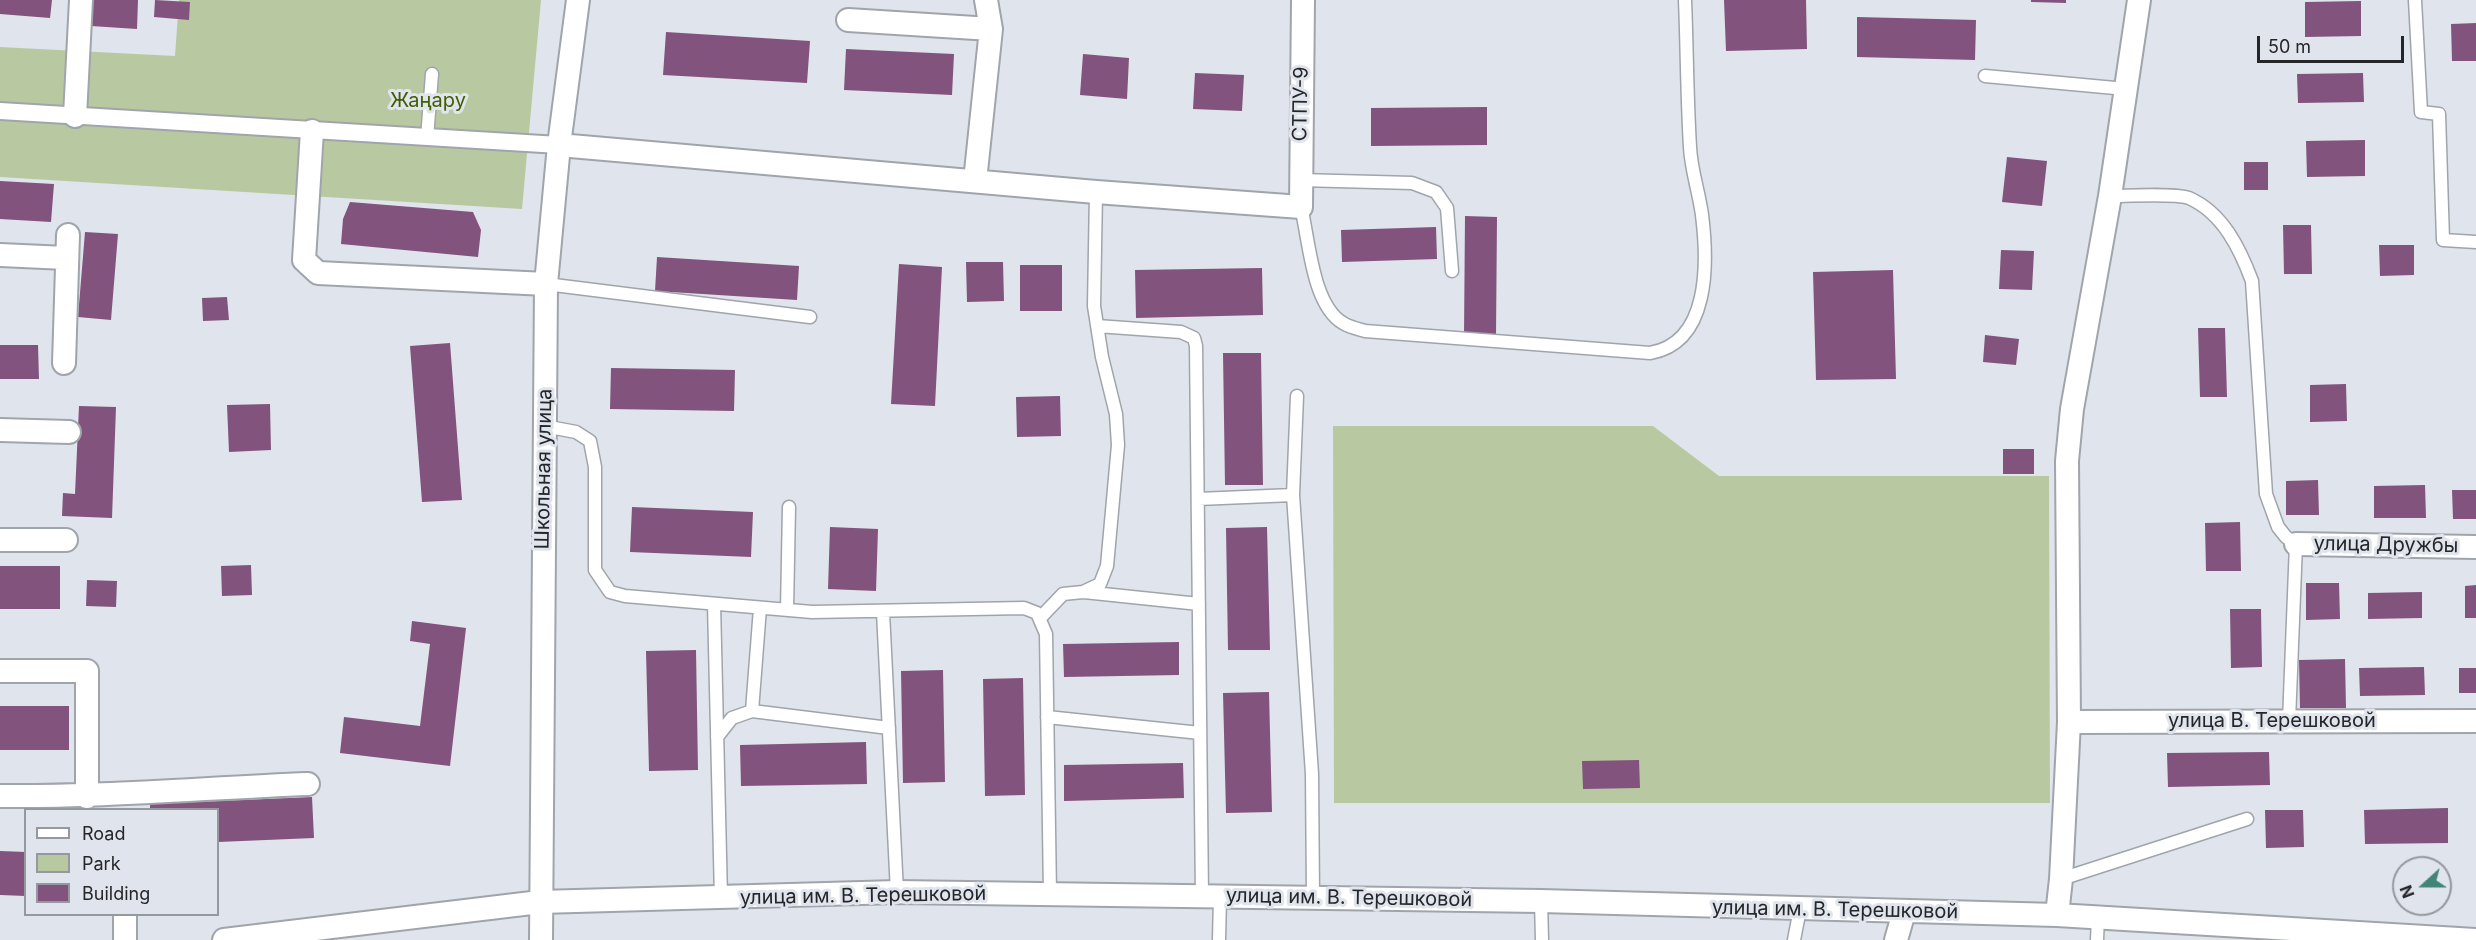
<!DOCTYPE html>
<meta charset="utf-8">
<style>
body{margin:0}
#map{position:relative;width:2476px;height:940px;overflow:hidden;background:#e0e4ec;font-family:Inter,sans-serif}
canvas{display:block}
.legend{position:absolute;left:24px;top:808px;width:195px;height:108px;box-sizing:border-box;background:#e0e4ec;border:2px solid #95989e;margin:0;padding:8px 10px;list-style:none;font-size:18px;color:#242629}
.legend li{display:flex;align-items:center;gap:12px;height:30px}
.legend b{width:30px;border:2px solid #95989e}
.north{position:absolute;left:2392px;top:856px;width:60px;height:60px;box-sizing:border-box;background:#e0e4ec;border:2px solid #95989e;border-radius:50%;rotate:249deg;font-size:16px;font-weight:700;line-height:24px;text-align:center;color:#242629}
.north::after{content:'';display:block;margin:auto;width:21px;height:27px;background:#418579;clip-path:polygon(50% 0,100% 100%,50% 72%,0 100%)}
.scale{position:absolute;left:2257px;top:36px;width:147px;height:27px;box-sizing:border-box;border:3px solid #242629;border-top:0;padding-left:8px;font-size:18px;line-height:21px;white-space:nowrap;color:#242629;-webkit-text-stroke:4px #e0e4ec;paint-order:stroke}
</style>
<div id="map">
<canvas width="2476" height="940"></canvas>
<ul class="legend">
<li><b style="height:8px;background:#fff"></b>Road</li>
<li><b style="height:16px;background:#b8c9a2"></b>Park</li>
<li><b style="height:16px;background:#82537d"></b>Building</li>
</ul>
<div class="north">N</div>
<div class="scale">50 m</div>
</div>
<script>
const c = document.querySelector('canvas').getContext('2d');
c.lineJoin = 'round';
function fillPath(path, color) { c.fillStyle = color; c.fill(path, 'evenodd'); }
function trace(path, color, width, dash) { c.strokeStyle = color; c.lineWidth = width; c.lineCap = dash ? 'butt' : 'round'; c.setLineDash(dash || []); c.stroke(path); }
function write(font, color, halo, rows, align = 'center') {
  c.font = font + ' Inter,sans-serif'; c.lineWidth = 6; c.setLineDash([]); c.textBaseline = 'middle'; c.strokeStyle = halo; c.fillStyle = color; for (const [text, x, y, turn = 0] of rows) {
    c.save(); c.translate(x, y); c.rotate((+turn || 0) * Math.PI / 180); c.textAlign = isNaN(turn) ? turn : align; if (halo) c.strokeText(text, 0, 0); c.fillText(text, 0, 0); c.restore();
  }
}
const green = new Path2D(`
 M 179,0 L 541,0 L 522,209 L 0,177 L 0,47 L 175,56 Z
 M 1333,426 L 1653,426 L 1719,476 L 2049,476 L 2050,803 L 1334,803 Z`);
const building = new Path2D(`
 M 0,0 L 52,0 L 50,18 L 0,14 Z
 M 92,0 L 138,0 L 137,29 L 91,26 Z
 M 155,0 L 190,2 L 189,20 L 154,17 Z
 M 1724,0 L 1806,0 L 1807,49 L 1726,51 Z
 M 2031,0 L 2066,0 L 2066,3 L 2031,2 Z
 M 2361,1 L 2361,36 L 2305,37 L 2305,2 Z
 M 1857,17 L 1976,20 L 1975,60 L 1857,57 Z
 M 2476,23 L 2476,61 L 2452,61 L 2451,24 Z
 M 666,32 L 810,41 L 807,83 L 663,75 Z
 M 846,49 L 954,54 L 952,95 L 844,90 Z
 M 1083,54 L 1129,58 L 1127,99 L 1080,95 Z
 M 1195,73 L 1244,75 L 1242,111 L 1193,109 Z
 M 2363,73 L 2364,102 L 2298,103 L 2297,74 Z
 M 1487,107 L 1487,145 L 1371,146 L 1371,108 Z
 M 2365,140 L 2365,176 L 2307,177 L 2306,141 Z
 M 2007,157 L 2047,161 L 2042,206 L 2002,202 Z
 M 2244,162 L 2268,162 L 2268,190 L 2244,190 Z
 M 0,181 L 54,184 L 51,222 L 0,219 Z
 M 350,202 L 473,212 L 481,230 L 478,257 L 341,244 L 343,219 Z
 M 1465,216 L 1497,217 L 1496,335 L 1464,335 Z
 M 2283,225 L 2311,225 L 2312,274 L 2284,274 Z
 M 1436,227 L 1437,259 L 1342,262 L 1341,230 Z
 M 85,232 L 118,234 L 111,320 L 78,317 Z
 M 2379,245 L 2414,245 L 2414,275 L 2380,276 Z
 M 2001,250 L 2034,251 L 2032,290 L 1999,289 Z
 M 657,257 L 799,266 L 797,300 L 655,291 Z
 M 966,262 L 1003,262 L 1004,301 L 967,302 Z
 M 899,264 L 942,267 L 935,406 L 891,404 Z
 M 1020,265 L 1062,265 L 1062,311 L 1020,311 Z
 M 1262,268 L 1263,315 L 1136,318 L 1135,270 Z
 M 1893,270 L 1896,379 L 1816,380 L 1813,272 Z
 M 227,297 L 229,320 L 203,321 L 202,298 Z
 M 2198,328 L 2225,328 L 2227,397 L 2200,397 Z
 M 1985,335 L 2019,339 L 2016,365 L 1983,362 Z
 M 450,343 L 462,500 L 422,502 L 410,346 Z
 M 0,345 L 38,345 L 39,379 L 0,379 Z
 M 1223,353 L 1261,353 L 1263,485 L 1225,485 Z
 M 611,368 L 735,370 L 734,411 L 610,409 Z
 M 2346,384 L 2347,421 L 2310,422 L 2310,385 Z
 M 1060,396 L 1061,436 L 1017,437 L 1016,397 Z
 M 270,404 L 271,450 L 229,452 L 227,405 Z
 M 79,406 L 116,407 L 112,518 L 62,516 L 63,493 L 75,494 Z
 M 2003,449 L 2034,449 L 2034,474 L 2003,474 Z
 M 2318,480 L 2319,515 L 2286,515 L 2286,481 Z
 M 2425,485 L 2426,518 L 2374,518 L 2374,486 Z
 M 2452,490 L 2476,490 L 2476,519 L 2453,519 Z
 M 632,507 L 753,512 L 751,557 L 630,552 Z
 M 2240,522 L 2241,571 L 2206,571 L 2205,523 Z
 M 830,527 L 878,529 L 876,591 L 828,589 Z
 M 1267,527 L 1270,650 L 1228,650 L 1226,528 Z
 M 251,565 L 252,595 L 222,596 L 221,566 Z
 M 0,566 L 60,566 L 60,609 L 0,609 Z
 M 87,580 L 117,581 L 116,607 L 86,606 Z
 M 2306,583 L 2339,583 L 2340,619 L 2306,620 Z
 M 2476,585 L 2476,618 L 2465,618 L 2465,586 Z
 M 2422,592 L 2422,618 L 2368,619 L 2368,593 Z
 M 2230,609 L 2261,609 L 2262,667 L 2231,668 Z
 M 412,621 L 466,628 L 450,766 L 340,753 L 344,717 L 420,726 L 430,644 L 410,641 Z
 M 1179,642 L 1179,675 L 1064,677 L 1063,644 Z
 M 696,650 L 698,770 L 649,771 L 646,651 Z
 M 2345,659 L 2346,708 L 2300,708 L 2299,660 Z
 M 2424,667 L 2425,695 L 2360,696 L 2359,668 Z
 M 2459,668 L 2476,668 L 2476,693 L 2459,693 Z
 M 943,670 L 945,782 L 903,783 L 901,671 Z
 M 1023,678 L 1025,795 L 985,796 L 983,679 Z
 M 1269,692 L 1272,812 L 1226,813 L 1223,693 Z
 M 0,706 L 69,706 L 69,750 L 0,750 Z
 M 866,742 L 867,784 L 741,786 L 740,745 Z
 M 2269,752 L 2270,785 L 2168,787 L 2167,753 Z
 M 1639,760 L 1640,788 L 1583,789 L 1582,761 Z
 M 1183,763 L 1184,798 L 1064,801 L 1064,765 Z
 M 312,797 L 314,838 L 218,842 L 218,810 L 150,810 L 150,804 Z
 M 2448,808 L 2448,843 L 2365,844 L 2364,810 Z
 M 2265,810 L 2303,810 L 2304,847 L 2266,848 Z
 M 0,851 L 26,852 L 26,896 L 0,895 Z`);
const service = new Path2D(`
 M 2415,0 L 2421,112 L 2439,114 L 2443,240 L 2476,242
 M 1985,76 L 2126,89
 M 427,138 L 432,74
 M 1300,180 L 1412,183 L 1436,192 L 1447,208 L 1452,271
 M 2110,196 C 2126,196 2176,193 2189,198 C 2223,213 2240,249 2252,281 L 2266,494 L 2278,527 L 2286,537 L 2296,544 L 2289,721
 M 1301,207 C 1309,239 1312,305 1343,323 C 1349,327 1358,329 1365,331 L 1650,353 C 1710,343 1708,263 1702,215 C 1699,192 1691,170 1690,147 C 1687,98 1687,49 1685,0
 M 546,284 L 810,317
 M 1097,326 L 1181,332 L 1194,338 L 1196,346 L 1202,896
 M 544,426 L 576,432 L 590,441 L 595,467 L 595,570 L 610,592 L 625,596 L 812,612 L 1024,608 L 1037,613 L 1046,634 L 1050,894
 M 1293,495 L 1297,396
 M 1198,499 L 1293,495 L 1312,774 L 1313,897
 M 1084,592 L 1199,604
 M 714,604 L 721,898
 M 787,610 L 789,507
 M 883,612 L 897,892
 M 1041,617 L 1063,594 L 1083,592 L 1100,584 L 1107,566 L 1118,445 L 1116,414 L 1102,357 L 1094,306 L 1096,192
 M 752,711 L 760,608
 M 1047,717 L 1200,733
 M 717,737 L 732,718 L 752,711 L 889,728
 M 2061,879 L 2247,819
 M 1541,901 L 1542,940
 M 1219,940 L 1220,897
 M 1794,940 L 1800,909
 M 2097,940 L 2098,917`);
const pedestrian = new Path2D(`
 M 0,111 L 559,145`);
const minor = new Path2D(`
 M 848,20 L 991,29
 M 75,116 L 81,0
 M 312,131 L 304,260 L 318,273 L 546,284
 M 559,145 L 1096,192 L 1301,207 L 1303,0
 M 975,181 L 991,29 L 986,0
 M 0,255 L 66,258
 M 64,363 L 68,235
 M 0,430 L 69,432
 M 0,540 L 66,540
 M 2296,544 L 2476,547
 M 0,671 L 87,671 L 87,797
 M 2069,722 L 2476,721
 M 0,796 C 103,797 205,788 308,784
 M 2057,915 L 2061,879 L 2069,722 L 2067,461 L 2072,409 L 2110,196 L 2139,0
 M 125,940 L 125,914
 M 224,940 L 540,902 L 897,892 L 1541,901 L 2057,915 L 2476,940
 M 541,940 L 546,284 L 559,145 L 578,0
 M 1896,940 L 1904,912`);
const parkNames = [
 ["Жаңару",428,101]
];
const streetNames = [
 ["СТПУ-9",1301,104,-89],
 ["Школьная улица",544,469,-89],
 ["улица Дружбы",2386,545,1],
 ["улица В. Терешковой",2272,721],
 ["улица им. В. Терешковой",863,896,-1],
 ["улица им. В. Терешковой",1349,898,1],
 ["улица им. В. Терешковой",1835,910,1]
];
fillPath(green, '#b8c9a2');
fillPath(building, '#82537d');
trace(service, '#a0a4ab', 15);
trace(pedestrian, '#a0a4ab', 20);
trace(minor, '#a0a4ab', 26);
trace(service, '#fff', 12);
trace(pedestrian, '#fff', 16);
trace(minor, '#fff', 22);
write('20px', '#425f00', '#e0e4ec', parkNames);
write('20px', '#242629', '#e0e4ec', streetNames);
</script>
